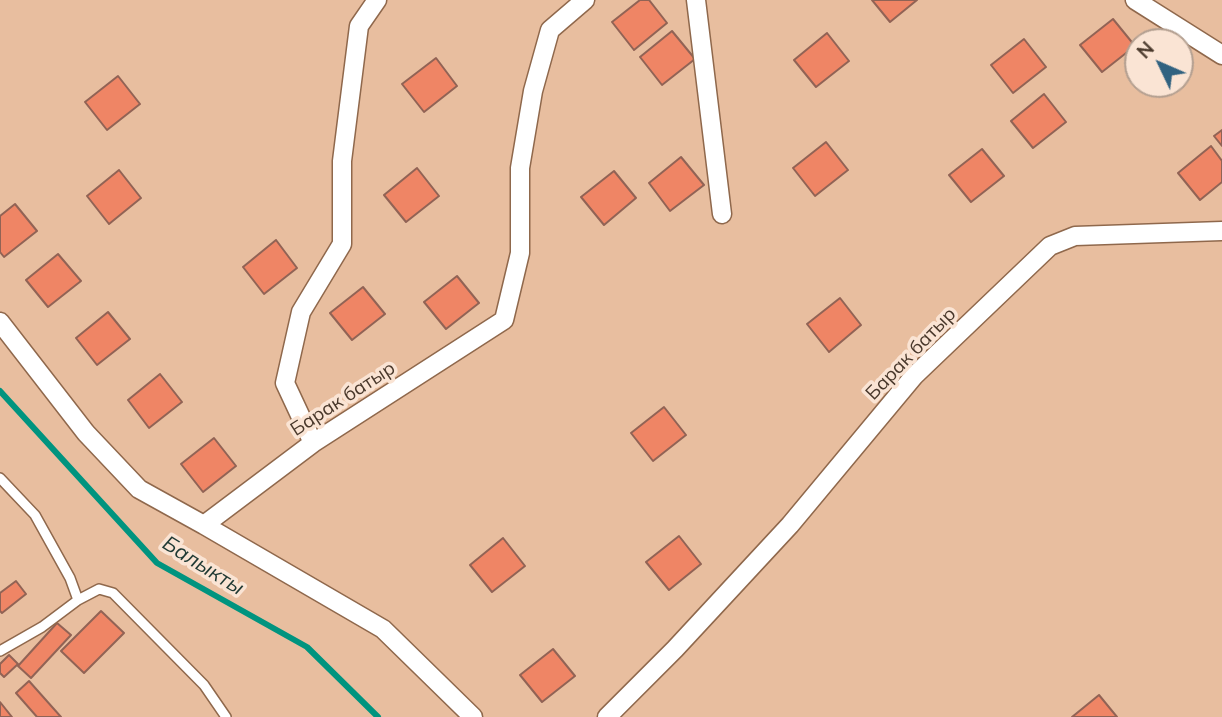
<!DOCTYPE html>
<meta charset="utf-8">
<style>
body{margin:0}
#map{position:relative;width:1222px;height:717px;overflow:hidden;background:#e8be9f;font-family:Mulish,sans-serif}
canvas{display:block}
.north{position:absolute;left:1124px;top:28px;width:70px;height:70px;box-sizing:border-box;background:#fae4d4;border:2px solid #b39f90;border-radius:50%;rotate:314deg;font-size:19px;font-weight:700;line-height:28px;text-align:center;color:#49382b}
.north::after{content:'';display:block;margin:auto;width:24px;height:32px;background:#316280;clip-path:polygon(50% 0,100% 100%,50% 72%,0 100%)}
</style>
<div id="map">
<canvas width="1222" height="717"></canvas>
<div class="north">N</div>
</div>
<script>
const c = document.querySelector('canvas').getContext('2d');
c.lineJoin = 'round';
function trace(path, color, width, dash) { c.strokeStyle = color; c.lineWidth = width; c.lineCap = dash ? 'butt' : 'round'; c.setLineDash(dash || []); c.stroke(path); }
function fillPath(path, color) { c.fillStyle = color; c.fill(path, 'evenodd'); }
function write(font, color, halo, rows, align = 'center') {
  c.font = font + ' Mulish,sans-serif'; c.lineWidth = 7; c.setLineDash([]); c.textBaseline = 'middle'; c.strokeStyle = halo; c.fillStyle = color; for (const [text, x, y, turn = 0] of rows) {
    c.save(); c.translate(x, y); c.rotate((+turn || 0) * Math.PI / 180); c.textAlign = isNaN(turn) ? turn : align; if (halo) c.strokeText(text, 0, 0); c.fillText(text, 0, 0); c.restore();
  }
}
const stream = new Path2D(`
 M 0,391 L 157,563 L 307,647 L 378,717`);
const building = new Path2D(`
 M 640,0 L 649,0 L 667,23 L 634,50 L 612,22 Z
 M 872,0 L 917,0 L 890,22 Z
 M 1113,19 L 1135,46 L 1102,72 L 1080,45 Z
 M 672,31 L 695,59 L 662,85 L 640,57 Z
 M 827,33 L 849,61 L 816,87 L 794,60 Z
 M 1024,39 L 1046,67 L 1013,93 L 991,65 Z
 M 436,58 L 457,86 L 424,112 L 402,84 Z
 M 118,76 L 140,104 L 107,130 L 85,102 Z
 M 1044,94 L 1066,122 L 1033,148 L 1011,121 Z
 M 1222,130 L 1222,146 L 1214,136 Z
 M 826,142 L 848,170 L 815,196 L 793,168 Z
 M 1211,146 L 1222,161 L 1222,182 L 1200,200 L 1178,173 Z
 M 982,149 L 1004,176 L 971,202 L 949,175 Z
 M 681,157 L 704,185 L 670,211 L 649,183 Z
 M 417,168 L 439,196 L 406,222 L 384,195 Z
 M 119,170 L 141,198 L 109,224 L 87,196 Z
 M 614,171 L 636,198 L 604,225 L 581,197 Z
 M 15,204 L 37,231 L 4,257 L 0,252 L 0,216 Z
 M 276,240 L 297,268 L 264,294 L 243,267 Z
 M 58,254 L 81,281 L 48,307 L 26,280 Z
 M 457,276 L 479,303 L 446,329 L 424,302 Z
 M 363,287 L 385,314 L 352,340 L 330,313 Z
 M 840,298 L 861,325 L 829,352 L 807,324 Z
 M 108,312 L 130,339 L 97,365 L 76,338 Z
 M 160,374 L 182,402 L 149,428 L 128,400 Z
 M 664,407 L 686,435 L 653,461 L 631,433 Z
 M 214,438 L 236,466 L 203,492 L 181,464 Z
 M 679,536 L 701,564 L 669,590 L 646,562 Z
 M 503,538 L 525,566 L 492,592 L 470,565 Z
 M 16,581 L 26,594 L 2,613 L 0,611 L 0,593 Z
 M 101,611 L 124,633 L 84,673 L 61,651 Z
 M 57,623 L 71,635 L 31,678 L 18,666 Z
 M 553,649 L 575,676 L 542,702 L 520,675 Z
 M 9,655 L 18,664 L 4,677 L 0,673 L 0,664 Z
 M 29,681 L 61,717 L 37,717 L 16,693 Z
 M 1099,695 L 1117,717 L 1072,717 Z
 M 0,702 L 12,717 L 0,717 Z`);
const lane = new Path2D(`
 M 0,478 L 35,515 L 70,578 L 78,600
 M 0,651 L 42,627 L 78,600 L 99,589 L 113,593 L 204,685 L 226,717`);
const street = new Path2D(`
 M 696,0 L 722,214
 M 1135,0 L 1222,55
 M 0,322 L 86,433 L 139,489 L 204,525
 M 313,443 L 285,383 L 301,312 L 342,244 L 342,161 L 359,26 L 377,0
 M 473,717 L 383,629 L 204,525 L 313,443 L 504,320 L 520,253 L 520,168 L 533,91 L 550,30 L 585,0
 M 607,717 L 675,649 L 790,525 L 914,376 L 1050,246 L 1075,236 L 1222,231`);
const streetNames = [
 ["Барак батыр",911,354,-46],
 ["Барак батыр",343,399,-33]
];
const waterNames = [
 ["Балыкты",203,566,32]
];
trace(stream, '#00947f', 6);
fillPath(building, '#ef8565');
trace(building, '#916355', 2);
trace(lane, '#8f684c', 12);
trace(street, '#8f684c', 21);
trace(lane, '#fff', 9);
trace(street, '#fff', 18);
write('19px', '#49382b', '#fae4d4', streetNames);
write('italic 21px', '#1f3933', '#fae4d4', waterNames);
</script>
